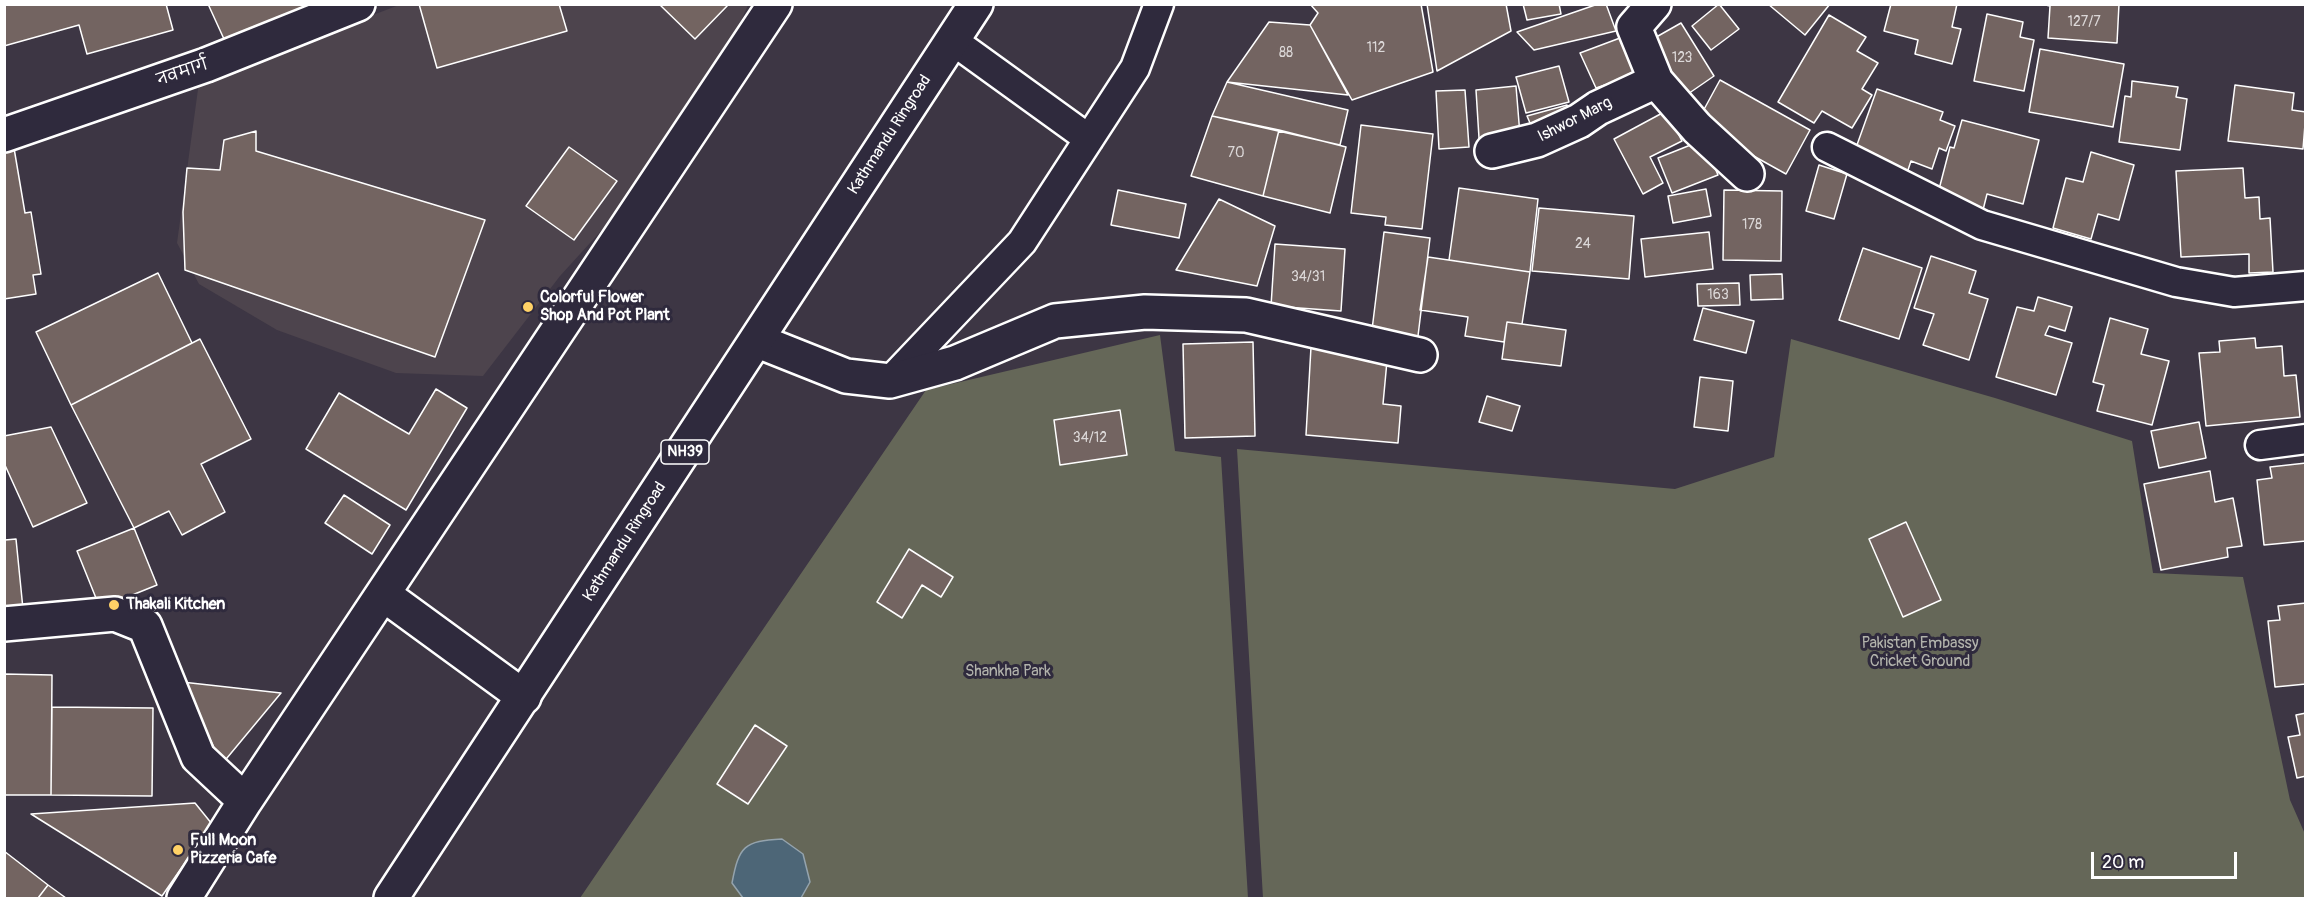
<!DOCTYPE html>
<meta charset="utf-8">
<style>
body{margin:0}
#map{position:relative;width:2310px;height:903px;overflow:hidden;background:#3d3644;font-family:Pangolin,sans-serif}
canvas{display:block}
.frame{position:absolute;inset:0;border:6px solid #fff;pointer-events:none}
.scale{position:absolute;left:2091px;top:852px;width:146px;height:27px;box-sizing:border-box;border:3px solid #fff;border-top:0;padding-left:8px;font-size:18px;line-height:21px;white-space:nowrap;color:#fff;-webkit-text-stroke:4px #2f2a3d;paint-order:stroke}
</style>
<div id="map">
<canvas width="2310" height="903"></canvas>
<div class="frame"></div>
<div class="scale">20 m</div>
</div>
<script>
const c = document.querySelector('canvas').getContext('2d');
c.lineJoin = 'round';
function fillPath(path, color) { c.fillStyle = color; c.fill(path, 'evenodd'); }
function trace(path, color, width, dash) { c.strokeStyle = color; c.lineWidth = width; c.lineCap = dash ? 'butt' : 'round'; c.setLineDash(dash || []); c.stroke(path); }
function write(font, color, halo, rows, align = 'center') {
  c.font = font + ' Pangolin,"Playpen Sans Deva",sans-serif'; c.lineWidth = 6; c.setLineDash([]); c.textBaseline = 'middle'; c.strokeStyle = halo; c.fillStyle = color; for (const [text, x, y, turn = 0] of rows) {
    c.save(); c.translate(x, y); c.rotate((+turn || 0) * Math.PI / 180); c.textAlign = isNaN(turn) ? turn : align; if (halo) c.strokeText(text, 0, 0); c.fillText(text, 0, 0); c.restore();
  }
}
const built = new Path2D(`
 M 399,5 L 748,5 L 726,54 L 640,188 L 560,276 L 483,376 L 396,373 L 277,330 L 199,284 L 177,243 L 199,82 Z`);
const green = new Path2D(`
 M 1160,335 L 1175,451 L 1221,457 L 1248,898 L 580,898 L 926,390 Z
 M 1791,339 L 1995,398 L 2132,441 L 2153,573 L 2243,577 L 2290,800 L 2305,834 L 2305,898 L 1263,898 L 1237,449 L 1675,489 L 1774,457 Z`);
const water = new Path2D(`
 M 782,839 L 803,854 L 810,882 L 801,898 L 743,898 L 732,883 C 739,846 744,841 782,839 Z`);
const building = new Path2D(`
 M 4,4 L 166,4 L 173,30 L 87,54 L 79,25 L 4,46 Z
 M 208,4 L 328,4 L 229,50 Z
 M 419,4 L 559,4 L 567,31 L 437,68 Z
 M 659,4 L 729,4 L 695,39 Z
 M 1310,4 L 1421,4 L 1433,72 L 1352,100 L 1310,25 L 1318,13 Z
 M 1427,4 L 1506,4 L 1511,31 L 1437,71 Z
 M 1523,4 L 1559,4 L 1561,14 L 1527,20 Z
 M 1598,4 L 1606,4 L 1616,31 L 1534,50 L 1517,32 Z
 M 1719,4 L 1739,29 L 1711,50 L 1692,26 Z
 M 1768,4 L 1830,4 L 1805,35 Z
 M 1891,4 L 1957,4 L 1952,27 L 1961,29 L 1952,64 L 1915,54 L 1918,40 L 1884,31 Z
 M 2041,4 L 2119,4 L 2117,43 L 2048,38 L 2050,6 Z
 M 1987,14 L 2023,22 L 2020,37 L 2034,40 L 2024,91 L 1974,81 Z
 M 1829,15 L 1866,37 L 1857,51 L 1878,63 L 1862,89 L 1872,95 L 1852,128 L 1822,111 L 1814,123 L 1778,102 Z
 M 1269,22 L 1310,25 L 1348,95 L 1227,82 Z
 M 1681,23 L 1714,76 L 1685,96 L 1651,40 Z
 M 1628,35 L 1638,74 L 1596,88 L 1580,53 Z
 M 2040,49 L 2124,64 L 2113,127 L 2029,112 Z
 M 1559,66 L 1569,102 L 1526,113 L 1516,77 Z
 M 1720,80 L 1810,130 L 1786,174 L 1696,124 Z
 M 2132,81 L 2178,87 L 2176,97 L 2187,99 L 2180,150 L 2119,142 L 2125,96 L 2131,97 Z
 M 1227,82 L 1348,110 L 1340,145 L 1212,116 Z
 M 2235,85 L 2294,93 L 2292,110 L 2306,112 L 2303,149 L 2228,141 Z
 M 1516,86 L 1520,135 L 1479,138 L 1476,90 Z
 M 1877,89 L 1943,112 L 1940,120 L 1955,126 L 1946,151 L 1939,148 L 1932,169 L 1911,161 L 1906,176 L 1853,156 Z
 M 1465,90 L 1469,147 L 1439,149 L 1436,91 Z
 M 1567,105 L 1572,117 L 1533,130 L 1527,116 Z
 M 1666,111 L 1682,141 L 1650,157 L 1663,183 L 1643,194 L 1614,139 Z
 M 1212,116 L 1279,130 L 1263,196 L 1191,176 Z
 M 1962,120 L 2039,140 L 2023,204 L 1987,194 L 1983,210 L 1937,197 L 1950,147 L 1954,148 Z
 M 1361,125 L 1433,134 L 1422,229 L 1385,225 L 1386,217 L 1351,213 Z
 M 1279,130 L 1346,147 L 1330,213 L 1263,196 Z
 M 256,131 L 256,151 L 485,220 L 435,357 L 185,270 L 183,212 L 187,168 L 220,170 L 224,140 Z
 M 1703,140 L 1718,175 L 1672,193 L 1658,158 Z
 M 569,147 L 617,181 L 574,240 L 526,206 Z
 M 14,148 L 25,213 L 31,212 L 41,274 L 33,275 L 36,294 L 4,299 L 4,149 Z
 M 2091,152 L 2134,165 L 2119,220 L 2098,214 L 2091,239 L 2053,228 L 2066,178 L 2083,182 Z
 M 1819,165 L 1847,174 L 1834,219 L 1806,211 Z
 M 2243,168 L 2245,198 L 2259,197 L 2260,219 L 2270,218 L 2273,272 L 2249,273 L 2249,254 L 2181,257 L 2176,171 Z
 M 1459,188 L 1538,199 L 1530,272 L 1449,260 Z
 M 1706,189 L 1711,216 L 1673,223 L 1668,196 Z
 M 1118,190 L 1186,204 L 1179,238 L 1111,225 Z
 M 1724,190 L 1782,191 L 1781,261 L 1723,260 Z
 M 1219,199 L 1275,226 L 1257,286 L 1176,270 Z
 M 1539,208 L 1634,216 L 1629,279 L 1532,271 Z
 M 1384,232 L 1430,238 L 1417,344 L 1371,338 Z
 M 1709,232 L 1713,269 L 1645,277 L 1641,239 Z
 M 1275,244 L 1345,249 L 1341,311 L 1271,306 Z
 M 1863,248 L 1922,268 L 1899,339 L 1839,320 Z
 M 1931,256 L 1976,271 L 1969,293 L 1988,299 L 1969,360 L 1923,345 L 1934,314 L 1914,308 Z
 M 1428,257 L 1530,272 L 1522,324 L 1507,322 L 1504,342 L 1465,336 L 1468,317 L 1420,310 Z
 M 158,273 L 192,343 L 71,405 L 36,332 Z
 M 1782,274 L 1783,299 L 1751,300 L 1750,275 Z
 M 1739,283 L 1740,305 L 1698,306 L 1697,284 Z
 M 2038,297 L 2072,307 L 2065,331 L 2049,326 L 2045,335 L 2072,343 L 2056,395 L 1996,377 L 2017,307 L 2034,311 Z
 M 1703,308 L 1754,321 L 1746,353 L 1694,340 Z
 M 2110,318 L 2148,329 L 2141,354 L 2169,361 L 2152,425 L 2097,411 L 2104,385 L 2093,382 Z
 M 1507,322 L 1566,330 L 1561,366 L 1502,359 Z
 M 2255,338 L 2256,348 L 2282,346 L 2284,376 L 2296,375 L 2300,417 L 2206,426 L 2199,353 L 2220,352 L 2219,341 Z
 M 200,339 L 251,439 L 201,464 L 225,512 L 182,535 L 169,511 L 134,528 L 71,405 Z
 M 1253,342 L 1255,436 L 1185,438 L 1183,344 Z
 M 1311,347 L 1373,352 L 1387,361 L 1383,404 L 1401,406 L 1398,443 L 1306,435 Z
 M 1700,377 L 1733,381 L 1728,431 L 1694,427 Z
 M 436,389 L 467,408 L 406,510 L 306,449 L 339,393 L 409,434 Z
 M 1487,396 L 1520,406 L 1512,431 L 1479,422 Z
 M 1120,410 L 1127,455 L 1060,465 L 1054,420 Z
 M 2199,422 L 2206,458 L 2159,468 L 2151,431 Z
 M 51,427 L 87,503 L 33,527 L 4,463 L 4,436 Z
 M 2306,463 L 2306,541 L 2264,545 L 2257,480 L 2272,478 L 2270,467 Z
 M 2210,471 L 2215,502 L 2233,498 L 2242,546 L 2227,548 L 2228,557 L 2161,570 L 2144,484 Z
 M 344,495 L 390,525 L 372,554 L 325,523 Z
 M 1906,522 L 1941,600 L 1903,617 L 1869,539 Z
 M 134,528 L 157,585 L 100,608 L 77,551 Z
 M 4,535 L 5,540 L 16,539 L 23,609 L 4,610 Z
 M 909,549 L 953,577 L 941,597 L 922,585 L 902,618 L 877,602 Z
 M 2306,603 L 2306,684 L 2275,687 L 2268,621 L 2280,620 L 2278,606 Z
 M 4,674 L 52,675 L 51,795 L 4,795 Z
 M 182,682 L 281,693 L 222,764 Z
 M 52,707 L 153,708 L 152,796 L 51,795 Z
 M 2306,713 L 2306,776 L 2297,778 L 2288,737 L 2300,735 L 2296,715 Z
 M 755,725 L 787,746 L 748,804 L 717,784 Z
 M 195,803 L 212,824 L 162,896 L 31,814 Z
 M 4,851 L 48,885 L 38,898 L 4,898 Z
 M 48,885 L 66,898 L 38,898 Z`);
const service = new Path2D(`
 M 952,40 L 1089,139
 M 1827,147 L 1982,225 L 2176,282 L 2234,292 L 2306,286
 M 890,381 L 1022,242 L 1135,68 L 1159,4
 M 2260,445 L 2306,439`);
const minor = new Path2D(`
 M 1654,4 L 1634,27 L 1656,81 L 1697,128 L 1747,174
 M 4,135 L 206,65 L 358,4
 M 1492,151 L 1537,140 L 1579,121 L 1598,108 L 1656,81
 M 758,341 L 846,376 L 890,381 L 955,363 L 1055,321 L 1145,312 L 1246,315 L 1420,355
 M 383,594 L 524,697
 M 4,624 L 115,614 L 145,626 L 198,757 L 245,801
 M 184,898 L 245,801 L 775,4`);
const trunk = new Path2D(`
 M 391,898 L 976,4`);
const markers = [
 [528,307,6,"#ffd166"],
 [114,605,6,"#ffd166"],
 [178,850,6,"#ffd166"]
];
const numberNames = [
 ["127/7",2084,22],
 ["112",1376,48],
 ["88",1286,53],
 ["123",1682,58],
 ["70",1236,153],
 ["178",1752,225],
 ["24",1583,244],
 ["34/31",1308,277],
 ["163",1718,295],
 ["34/12",1090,438]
];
const shields = [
 [685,452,48]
];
const shieldNames = [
 ["NH39",685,452]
];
const streetNames = [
 ["नवमार्ग",183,73,-19],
 ["Ishwor Marg",1575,120,-27],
 ["Kathmandu Ringroad",890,135,-57],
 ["Kathmandu Ringroad",625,542,-57]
];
const poiNames = [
 ["Colorful Flower",540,298],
 ["Shop And Pot Plant",540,316],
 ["Thakali Kitchen",126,605],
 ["Full Moon",190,841],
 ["Pizzeria Cafe",190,859]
];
const parkNames = [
 ["Pakistan Embassy",1920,644],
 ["Cricket Ground",1920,662],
 ["Shankha Park",1008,672]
];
fillPath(built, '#4d444d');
fillPath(green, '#656758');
fillPath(water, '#4d6677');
trace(water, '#94a3ad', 1.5);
fillPath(building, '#736461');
trace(building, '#fff', 1.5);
trace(service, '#fff', 33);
trace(minor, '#fff', 38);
trace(trunk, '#fff', 38);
trace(service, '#2f2a3d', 28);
trace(minor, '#2f2a3d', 33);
trace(trunk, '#2f2a3d', 33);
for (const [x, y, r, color] of markers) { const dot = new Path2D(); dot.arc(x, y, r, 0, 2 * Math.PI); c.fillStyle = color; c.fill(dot); trace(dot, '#2f2a3d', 2); }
write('14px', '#dcd8d8', null, numberNames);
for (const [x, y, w] of shields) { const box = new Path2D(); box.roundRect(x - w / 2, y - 12, w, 24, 4.5); c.fillStyle = '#2f2a3d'; c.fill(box); trace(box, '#fff', 1.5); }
write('bold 15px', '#fff', null, shieldNames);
write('16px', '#fff', '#2f2a3d', streetNames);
write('bold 16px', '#fff', '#2f2a3d', poiNames, 'left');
write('16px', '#b2b3ac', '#2f2a3d', parkNames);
</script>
